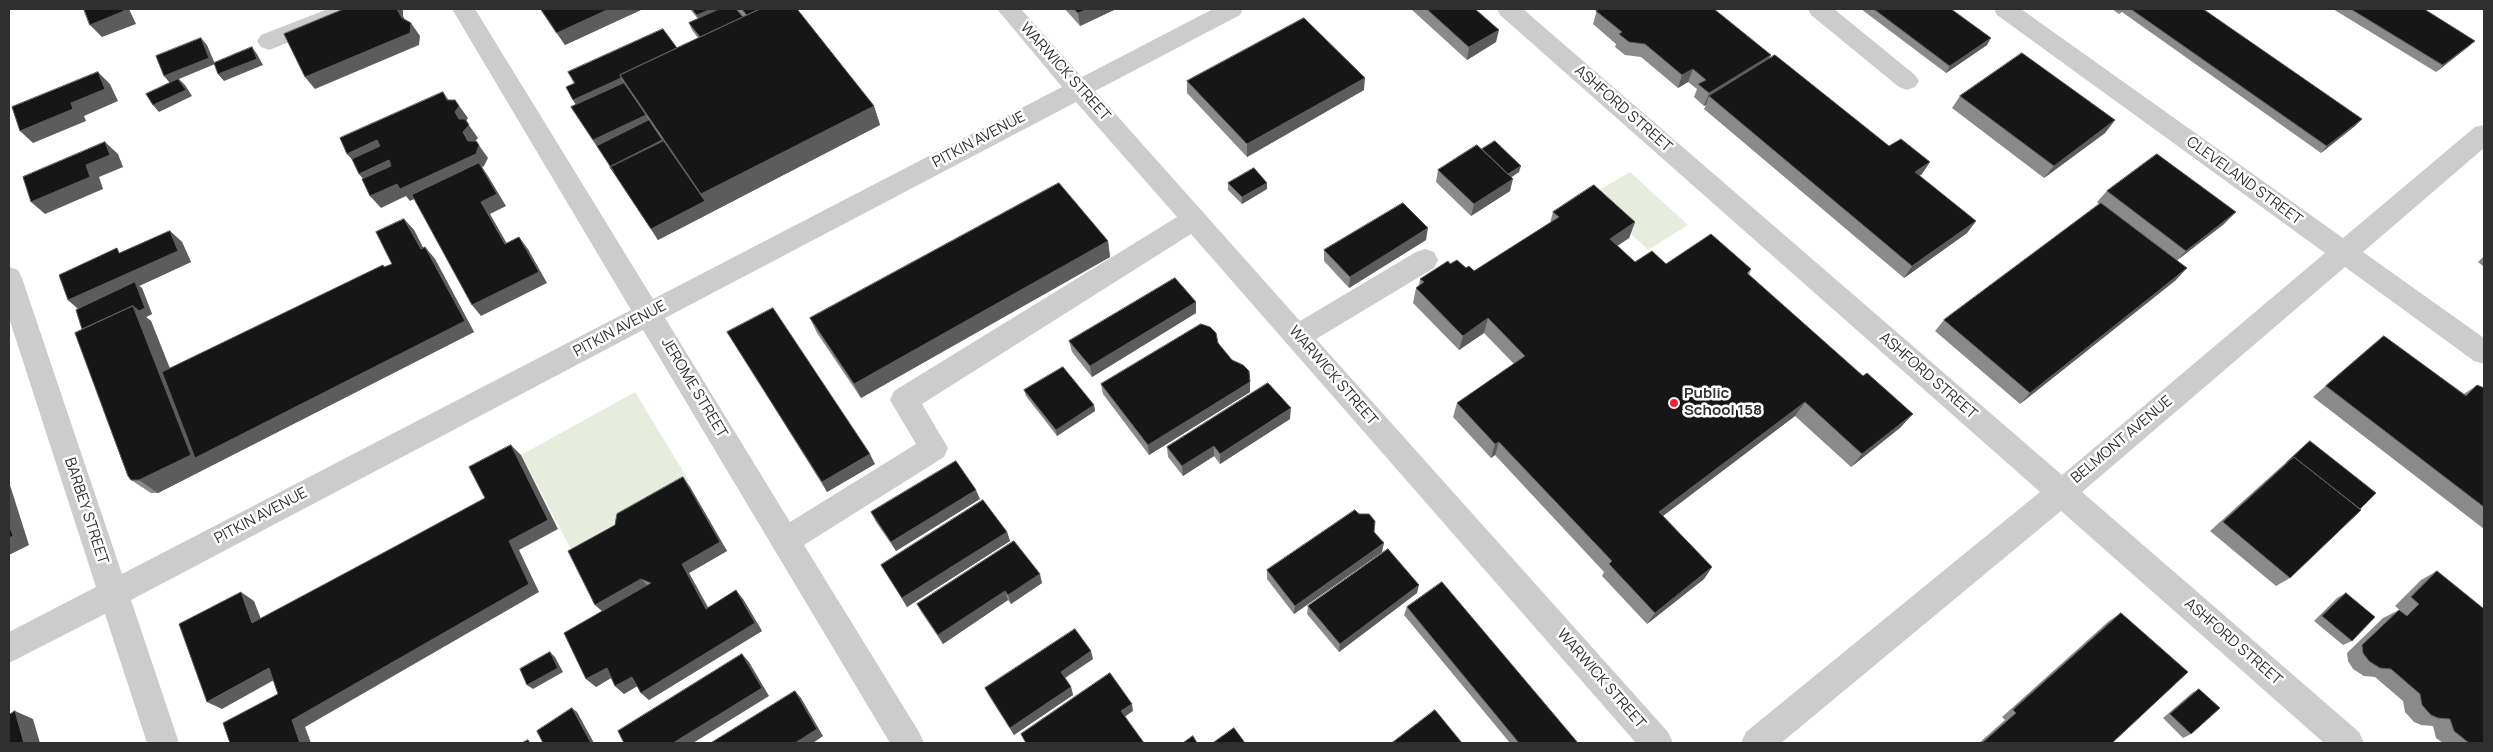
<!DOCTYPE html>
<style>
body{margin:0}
#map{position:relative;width:2493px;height:752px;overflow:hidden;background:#fff;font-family:Manrope,sans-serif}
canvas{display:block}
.frame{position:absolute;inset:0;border:10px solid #2f2f2f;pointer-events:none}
</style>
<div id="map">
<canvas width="2493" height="752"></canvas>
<div class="frame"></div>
</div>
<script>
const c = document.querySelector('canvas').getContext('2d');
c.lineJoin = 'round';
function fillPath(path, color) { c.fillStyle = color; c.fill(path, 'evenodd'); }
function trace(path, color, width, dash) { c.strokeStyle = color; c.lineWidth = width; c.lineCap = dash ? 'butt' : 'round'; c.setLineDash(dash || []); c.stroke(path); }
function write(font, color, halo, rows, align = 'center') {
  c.font = font + ' Manrope,sans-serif'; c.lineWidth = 5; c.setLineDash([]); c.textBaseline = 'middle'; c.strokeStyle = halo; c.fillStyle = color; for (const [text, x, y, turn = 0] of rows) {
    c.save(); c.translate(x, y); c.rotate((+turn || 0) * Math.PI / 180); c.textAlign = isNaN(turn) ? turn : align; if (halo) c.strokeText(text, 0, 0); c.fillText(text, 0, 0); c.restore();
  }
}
const green = new Path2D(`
 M 1630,172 L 1688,225 L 1648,250 L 1591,195 Z
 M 635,392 L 689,481 L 571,549 L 521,455 Z`);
const minor = new Path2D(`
 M 328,9 L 363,9 L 359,15 L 269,50 L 261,47 L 257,41 L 261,35 Z
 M 452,9 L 475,9 L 653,299 L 1062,87 L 997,9 L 1021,9 L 1082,77 L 1213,9 L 1243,9 L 1240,15 L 1095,91 L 1300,321 L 1416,252 L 1425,249 L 1434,252 L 1438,260 L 1434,268 L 1316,339 L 1668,732 L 1673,743 L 1636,743 L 1191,234 L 922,404 L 948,448 L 944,457 L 804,545 L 919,732 L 924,743 L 890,743 L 643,330 L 131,600 L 179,743 L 147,743 L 105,614 L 9,663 L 9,632 L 96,587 L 9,318 L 9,267 L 18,270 L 22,278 L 122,574 L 631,310 ZM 1076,102 L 1177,217 L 894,391 L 890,400 L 916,444 L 790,522 L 665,318 Z
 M 1497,9 L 1523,9 L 2062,475 L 2325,253 L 1997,15 L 1994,9 L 2021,9 L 2343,238 L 2475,127 L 2484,125 L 2484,148 L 2363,252 L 2484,338 L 2484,364 L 2474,361 L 2345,267 L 2082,492 L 2359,732 L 2364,743 L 2324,743 L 2061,511 L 1781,743 L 1741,743 L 1746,732 L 2040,492 L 1500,15 Z
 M 1808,9 L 1834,9 L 1915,75 L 1919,81 L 1915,87 L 1907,90 L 1899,87 L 1811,15 Z`);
const wall = new Path2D(`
 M 540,9 L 643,9 L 565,45 Z
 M 690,9 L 797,9 L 874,106 L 880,125 L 658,240 L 571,107 L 576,105 L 566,87 L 574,84 L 568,72 L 677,48 L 698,38 L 692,30 L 689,23 L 698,19 Z
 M 1065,9 L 1116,9 L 1080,26 Z
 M 1411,9 L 1475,9 L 1496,42 L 1467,60 Z
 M 1596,9 L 1714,9 L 1769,59 L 1922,174 L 1919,176 L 1976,221 L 1967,233 L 1904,278 L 1704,109 L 1706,105 L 1704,106 L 1694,97 L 1697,89 L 1688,82 L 1678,88 L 1641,57 L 1625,55 L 1615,47 L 1616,44 L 1593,24 L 1597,10 Z
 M 1861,9 L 1951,9 L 1987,45 L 1946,73 Z
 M 2112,9 L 2203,9 L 2362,119 L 2355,126 L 2321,153 L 2122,12 L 2119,14 Z
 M 2333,9 L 2424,9 L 2468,47 L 2436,72 Z
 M 1187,81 L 1364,90 L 1247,157 L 1187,93 Z
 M 1960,96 L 2115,120 L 2105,133 L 2044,178 L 1952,108 Z
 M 1482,149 L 1519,172 L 1512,177 L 1510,191 L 1471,216 L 1436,182 L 1438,170 Z
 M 1228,183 L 1267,183 L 1267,189 L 1242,204 L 1228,190 Z
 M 2107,191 L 2224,224 L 2177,260 L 2176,280 L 2020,404 L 1935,331 L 1944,320 L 2099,204 L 2097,202 Z
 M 1553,212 L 1635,222 L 1629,238 L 1617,246 L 1635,262 L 1751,269 L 1749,275 L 1901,427 L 1851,467 L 1795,416 L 1663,516 L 1712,567 L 1704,579 L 1647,624 L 1602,576 L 1604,572 L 1495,455 L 1491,458 L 1453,417 L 1457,403 L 1514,364 L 1484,333 L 1459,350 L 1413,303 L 1416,288 L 1419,285 L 1420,279 L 1450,264 L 1474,271 L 1550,223 Z
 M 404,219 L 414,230 L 423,248 L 425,247 L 435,259 L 474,332 L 158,493 L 151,493 L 131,480 L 82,329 L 78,309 L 68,300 L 122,252 L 170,231 L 182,242 L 191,262 L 139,286 L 142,288 L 152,314 L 146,317 L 151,321 L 170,368 L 392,264 Z
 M 1426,240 L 1349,288 L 1324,261 L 1324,250 Z
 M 1108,241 L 1110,257 L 861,398 L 817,333 L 810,318 Z
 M 2484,256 L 2484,267 L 2478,262 Z
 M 1196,302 L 1196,313 L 1092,377 L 1072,352 L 1069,341 Z
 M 727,332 L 875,464 L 827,492 Z
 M 2384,336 L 2464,394 L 2477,385 L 2484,388 L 2484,529 L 2313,397 L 2370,347 Z
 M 1218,343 L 1250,392 L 1149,455 L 1103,394 L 1101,384 Z
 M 1024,390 L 1094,405 L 1095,411 L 1057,436 L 1026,396 Z
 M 1290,419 L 1220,464 L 1214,456 L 1183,476 L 1168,457 L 1167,447 Z
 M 2310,441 L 2290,578 L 2276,586 L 2210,531 L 2303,447 Z
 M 683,477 L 690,487 L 727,551 L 689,573 L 708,607 L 743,599 L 762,631 L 649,700 L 641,693 L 637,686 L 624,694 L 615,686 L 611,678 L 596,687 L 602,611 Z
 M 980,499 L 896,551 L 876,522 L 871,512 Z
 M 1007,532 L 1010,541 L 907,607 L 881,565 Z
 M 1374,532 L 1382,552 L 1294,614 L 1267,579 L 1267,570 Z
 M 2437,571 L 2484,743 L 2443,743 L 2436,738 L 2433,726 L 2421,725 L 2414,722 L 2405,712 L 2403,701 L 2375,677 L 2364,676 L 2353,669 L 2348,661 L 2347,653 L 2383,618 L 2399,610 L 2403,613 L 2395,606 L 2421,580 Z
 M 1042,583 L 1011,604 L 1008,600 L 943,644 L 922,613 L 917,604 Z
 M 1417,593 L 1339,652 L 1307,614 L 1308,606 Z
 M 2346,593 L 2352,641 L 2343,645 L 2314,621 L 2337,598 Z
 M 1407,607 L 1578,743 L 1510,743 L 1404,615 Z
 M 2121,613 L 2112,743 L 1979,743 L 2005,720 L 2002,717 L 2109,621 Z
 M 1093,659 L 1065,678 L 1071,687 L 1073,695 L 1014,735 L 989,696 L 985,688 Z
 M 2199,689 L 2191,734 L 2183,738 L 2163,718 L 2192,693 Z`);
const shadedWall = new Path2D(`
 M 123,9 L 129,9 L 136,24 L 102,37 L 90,25 Z
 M 397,9 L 403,9 L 403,16 L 410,29 L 411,23 L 420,36 L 419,45 L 315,89 L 305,77 L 402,18 Z
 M 609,9 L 643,9 L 565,45 L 557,33 Z
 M 711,9 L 729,9 L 700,22 L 697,15 Z
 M 1088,9 L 1116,9 L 1080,26 L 1078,13 Z
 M 1499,30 L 1496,42 L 1467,60 L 1469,47 Z
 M 201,38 L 207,45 L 215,64 L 179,79 L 185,85 L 192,96 L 159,112 L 153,105 L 170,83 L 164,76 Z
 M 1991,38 L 1987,45 L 1946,73 L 1950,66 Z
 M 2475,41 L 2468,47 L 2436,72 L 2443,65 Z
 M 252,47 L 257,54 L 263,65 L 224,81 L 218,74 Z
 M 1771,55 L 1765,67 L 1709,96 L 1706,105 L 1704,106 L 1709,93 Z
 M 1693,69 L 1688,82 L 1678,88 L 1682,75 Z
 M 98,72 L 110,84 L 118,101 L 84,116 L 86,121 L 33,143 L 20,131 L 71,103 Z
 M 621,78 L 628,91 L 581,112 L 573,100 Z
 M 1365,78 L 1364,90 L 1247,157 L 1247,144 Z
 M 443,92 L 452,105 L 455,100 L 468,118 L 466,121 L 478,138 L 472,145 L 476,141 L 488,158 L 484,166 L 482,167 L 488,176 L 506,206 L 490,214 L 514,256 L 505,244 L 481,202 L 481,168 L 410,201 L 406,196 L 381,208 L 370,196 L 468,141 Z
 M 874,106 L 880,125 L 658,240 L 651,229 L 705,201 L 701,194 Z
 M 646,115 L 652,127 L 601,152 L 593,140 Z
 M 2362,119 L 2355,126 L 2321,153 L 2327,146 Z
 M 2115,120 L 2105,133 L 2044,178 L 2054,166 Z
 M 377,140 L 387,152 L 358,166 L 347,154 Z
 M 105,142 L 118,154 L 123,167 L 99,177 L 103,189 L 45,214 L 31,202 L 86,165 Z
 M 389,160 L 398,173 L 369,186 L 359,174 Z
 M 1930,162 L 1922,174 L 1907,184 L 1915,172 Z
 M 1521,166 L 1519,172 L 1502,183 L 1504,177 Z
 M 1513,179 L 1510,191 L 1471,216 L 1474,204 Z
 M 1267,183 L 1267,189 L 1242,204 L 1242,197 Z
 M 2236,212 L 2224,224 L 2175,262 L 2186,251 Z
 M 404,219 L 414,230 L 430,261 L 421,249 Z
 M 1976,221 L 1967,233 L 1904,278 L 1912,266 Z
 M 1635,222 L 1629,238 L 1604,255 L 1610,239 Z
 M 1428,228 L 1426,240 L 1349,288 L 1350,277 Z
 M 170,231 L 182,242 L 191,262 L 139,286 L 142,288 L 152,314 L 146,317 L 151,321 L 203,454 L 425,247 L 435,259 L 474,332 L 158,493 L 139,480 L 133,306 L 137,287 L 82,312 L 68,300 Z
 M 519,237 L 528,249 L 547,283 L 481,316 L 472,305 Z
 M 1108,241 L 1110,257 L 861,398 L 854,384 Z
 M 2187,268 L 2176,280 L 2020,404 L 2030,393 Z
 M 1196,302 L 1196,313 L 1092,377 L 1090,366 Z
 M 1488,318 L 1484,333 L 1459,350 L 1463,336 Z
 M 1250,382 L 1250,392 L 1149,455 L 1148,445 Z
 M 1805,402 L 1795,416 L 1651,525 L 1659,512 Z
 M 1094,405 L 1095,411 L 1057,436 L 1056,430 Z
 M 1291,408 L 1290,419 L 1220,464 L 1220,454 Z
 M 1913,414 L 1901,427 L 1851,467 L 1862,454 Z
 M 1499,442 L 1495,455 L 1491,458 L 1495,444 Z
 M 511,445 L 521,455 L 558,529 L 519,550 L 539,592 L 305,727 L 311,743 L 300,743 L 292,720 L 509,541 Z
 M 1214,446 L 1214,456 L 1183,476 L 1182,466 Z
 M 870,454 L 875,464 L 827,492 L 822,482 Z
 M 683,477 L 690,487 L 727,551 L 689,573 L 713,617 L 706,609 L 682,564 Z
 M 9,482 L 29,545 L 9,555 Z
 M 976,490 L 980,499 L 896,551 L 891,542 Z
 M 1007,532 L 1010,541 L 907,607 L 902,598 Z
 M 1384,543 L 1382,552 L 1294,614 L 1295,606 Z
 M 1712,567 L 1704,579 L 1647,624 L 1655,613 Z
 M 1040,574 L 1042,583 L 1011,604 L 1008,595 Z
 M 641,579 L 649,587 L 604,613 L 595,605 Z
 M 1419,585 L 1417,593 L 1339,652 L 1340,644 Z
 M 736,590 L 743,599 L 762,631 L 649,700 L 641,693 Z
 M 1005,591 L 1008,600 L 943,644 L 938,635 Z
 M 241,592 L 254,601 L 266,632 L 252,623 Z
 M 1091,651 L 1093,659 L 1063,679 L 1061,672 Z
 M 550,652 L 555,657 L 563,672 L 533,689 L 527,685 Z
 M 742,654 L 749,662 L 769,696 L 693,743 L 673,743 Z
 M 269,668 L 283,675 L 222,709 L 207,702 Z
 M 607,668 L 616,675 L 596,687 L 586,679 Z
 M 632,677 L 641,684 L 624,694 L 615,686 Z
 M 1071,687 L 1073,695 L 1014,735 L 1010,728 Z
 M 795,691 L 801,698 L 823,736 L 813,743 L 795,743 Z
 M 1132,704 L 1133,711 L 1123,718 L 1121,711 Z
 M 572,708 L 577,712 L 594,743 L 591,743 Z
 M 15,711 L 33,719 L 40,743 L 24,743 Z`);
const building = new Path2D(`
 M 84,9 L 123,9 L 124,11 L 90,25 Z
 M 344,9 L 397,9 L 402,18 L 411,23 L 410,33 L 305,77 L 284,34 Z
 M 541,9 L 609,9 L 557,33 Z
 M 692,9 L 711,9 L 697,15 Z
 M 719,9 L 736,9 L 743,17 L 700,37 L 689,23 Z
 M 742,9 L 760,9 L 747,15 Z
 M 760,9 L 797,9 L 874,106 L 701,194 L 620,75 Z
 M 1074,9 L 1088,9 L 1078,13 Z
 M 1427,9 L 1475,9 L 1499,30 L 1469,47 Z
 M 1600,9 L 1714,9 L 1771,55 L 1709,93 L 1698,84 L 1706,80 L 1693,69 L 1682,75 L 1645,44 L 1629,42 L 1619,34 L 1622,32 L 1596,11 Z
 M 1874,9 L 1951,9 L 1991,38 L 1950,66 Z
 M 2131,9 L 2203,9 L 2362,119 L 2327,146 Z
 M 2351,9 L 2424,9 L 2475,41 L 2443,65 Z
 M 1304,18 L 1365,78 L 1247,144 L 1187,81 Z
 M 663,29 L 677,48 L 620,75 L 621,78 L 573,100 L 566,87 L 575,83 L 568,72 Z
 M 201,38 L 209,58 L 164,76 L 156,56 Z
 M 252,47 L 257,59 L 218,74 L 214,63 Z
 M 2022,53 L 2115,120 L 2054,166 L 1960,96 Z
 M 1775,55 L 1889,146 L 1901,139 L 1930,162 L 1915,172 L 1976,221 L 1912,266 L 1709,96 Z
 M 98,72 L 105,89 L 71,103 L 73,109 L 20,131 L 12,107 Z
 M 178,79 L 186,90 L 153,105 L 146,94 Z
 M 624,83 L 646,115 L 593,140 L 571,107 Z
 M 443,92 L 447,100 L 455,100 L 459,106 L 455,112 L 459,119 L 465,119 L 469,125 L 463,132 L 468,141 L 476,141 L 479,145 L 476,154 L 400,189 L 397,184 L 370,196 L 362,179 L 391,166 L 389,160 L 359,174 L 352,159 L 380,146 L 377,140 L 347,154 L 340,138 Z
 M 649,120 L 663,141 L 610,167 L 614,172 L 597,146 Z
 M 663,140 L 705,201 L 651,229 L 610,167 Z
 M 1495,141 L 1521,166 L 1508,174 L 1482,149 Z
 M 105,142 L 110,155 L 86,165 L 90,177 L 31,202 L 23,177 Z
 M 1477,145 L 1513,179 L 1474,204 L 1438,170 Z
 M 2157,154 L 2236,212 L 2186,251 L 2107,191 Z
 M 479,163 L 497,194 L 481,202 L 505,244 L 519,237 L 539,272 L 472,305 L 412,195 Z
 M 1254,168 L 1267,183 L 1242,197 L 1228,183 Z
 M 1059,183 L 1108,241 L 854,384 L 810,318 Z
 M 1594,185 L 1635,222 L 1610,239 L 1635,262 L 1652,251 L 1666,264 L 1711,234 L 1751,269 L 1747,273 L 1863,376 L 1867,373 L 1913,414 L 1862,454 L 1805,402 L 1659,512 L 1712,567 L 1655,613 L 1609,564 L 1612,561 L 1499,442 L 1495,444 L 1457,403 L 1525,356 L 1488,318 L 1463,336 L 1416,288 L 1424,282 L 1420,279 L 1448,261 L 1450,264 L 1457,260 L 1466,268 L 1469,266 L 1474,271 L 1559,217 L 1553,212 Z
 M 1403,203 L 1428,228 L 1350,277 L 1324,250 Z
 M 2101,203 L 2187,268 L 2030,393 L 1944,320 Z
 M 404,219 L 421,249 L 425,247 L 465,321 L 195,458 L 162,372 L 383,265 L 384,267 L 392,264 L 376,232 Z
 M 170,231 L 178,251 L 68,300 L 59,275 L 117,248 L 119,253 Z
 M 1175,278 L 1196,302 L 1090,366 L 1069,341 Z
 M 135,282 L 145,308 L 139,311 L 133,306 L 82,329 L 76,310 Z
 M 133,306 L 191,455 L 139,480 L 131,480 L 128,476 L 75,333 Z
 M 773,308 L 870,454 L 822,482 L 727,332 Z
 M 1201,324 L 1210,327 L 1216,333 L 1218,343 L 1232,360 L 1243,365 L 1249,371 L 1250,382 L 1148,445 L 1101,384 Z
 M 2384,336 L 2466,396 L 2477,385 L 2484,388 L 2484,507 L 2326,386 Z
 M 1063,367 L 1094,405 L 1056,430 L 1024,390 Z
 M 1268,383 L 1291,408 L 1220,454 L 1214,446 L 1182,466 L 1167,447 Z
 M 2310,441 L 2376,493 L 2360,509 L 2294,457 L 2287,462 Z
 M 511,445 L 548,520 L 509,541 L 529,584 L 292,720 L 300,743 L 230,743 L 223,723 L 278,694 L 269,668 L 207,702 L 179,624 L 241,592 L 252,623 L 398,545 L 485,498 L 469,467 Z
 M 2294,457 L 2361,510 L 2290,578 L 2223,522 Z
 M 956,461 L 976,490 L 891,542 L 871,512 Z
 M 683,477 L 720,542 L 682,564 L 706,609 L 736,590 L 755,623 L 641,693 L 632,677 L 615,686 L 607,668 L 586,679 L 564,633 L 651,583 L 641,579 L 595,605 L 568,551 L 615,525 L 617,514 Z
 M 983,500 L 1007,532 L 902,598 L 881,565 Z
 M 1355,510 L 1359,514 L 1369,514 L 1375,521 L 1374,532 L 1384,543 L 1295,606 L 1267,570 Z
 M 9,524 L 13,536 L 9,538 Z
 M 1014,541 L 1040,574 L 1008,595 L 1005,591 L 938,635 L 917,604 Z
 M 1388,549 L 1419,585 L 1340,644 L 1308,606 Z
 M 2437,571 L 2484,609 L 2484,743 L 2469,743 L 2454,731 L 2450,719 L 2438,718 L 2431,715 L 2422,705 L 2420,694 L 2391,669 L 2380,668 L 2369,661 L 2363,653 L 2362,645 L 2399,610 L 2407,616 L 2419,604 L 2411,597 Z
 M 1442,582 L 1578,743 L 1519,743 L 1407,607 Z
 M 2346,593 L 2375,617 L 2352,641 L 2322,616 Z
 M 2121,613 L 2188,672 L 2112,743 L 1982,743 L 2016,713 L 2013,710 Z
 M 1075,629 L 1091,651 L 1061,672 L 1071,687 L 1010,728 L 985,688 Z
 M 550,652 L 558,668 L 527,685 L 520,669 Z
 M 742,654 L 762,688 L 673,743 L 624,743 L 618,731 Z
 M 1110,673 L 1132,704 L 1121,711 L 1144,743 L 1026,743 L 1021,734 Z
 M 2199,689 L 2220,708 L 2191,734 L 2170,714 Z
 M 795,691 L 817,729 L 795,743 L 711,743 Z
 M 572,708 L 591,743 L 543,743 L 537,731 Z
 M 1435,710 L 1462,743 L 1392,743 Z
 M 15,711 L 24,743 L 9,743 L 9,715 Z
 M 1234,728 L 1245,743 L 1213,743 Z
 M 1193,736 L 1197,743 L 1183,743 Z
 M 528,740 L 530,743 L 522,743 Z`);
const markers = [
 [1674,403,5,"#f1263a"]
];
const streetNames = [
 ["WARWICK STREET",1065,72,48],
 ["ASHFORD STREET",1623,109,41],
 ["PITKIN AVENUE",979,140,-28],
 ["CLEVELAND STREET",2244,181,36],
 ["PITKIN AVENUE",620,329,-28],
 ["WARWICK STREET",1333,376,49],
 ["ASHFORD STREET",1928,376,41],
 ["JEROME STREET",694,388,59],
 ["BELMONT AVENUE",2122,440,-40],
 ["BARBEY STREET",86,511,72],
 ["PITKIN AVENUE",261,516,-28],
 ["ASHFORD STREET",2233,642,41],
 ["WARWICK STREET",1601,679,49]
];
const poiNames = [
 ["Public",1684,394],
 ["School 158",1684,411]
];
fillPath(green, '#e6eddc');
fillPath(minor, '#ccc');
fillPath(wall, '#8a8a8a');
fillPath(shadedWall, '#5c5c5c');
fillPath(building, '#161616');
trace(building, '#5c5c5c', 1);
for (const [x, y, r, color] of markers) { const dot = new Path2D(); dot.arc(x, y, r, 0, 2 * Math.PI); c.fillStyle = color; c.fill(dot); trace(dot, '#fff', 2); }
write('15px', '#2f2f2f', '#fff', streetNames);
write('bold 15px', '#2f2f2f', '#fff', poiNames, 'left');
</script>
